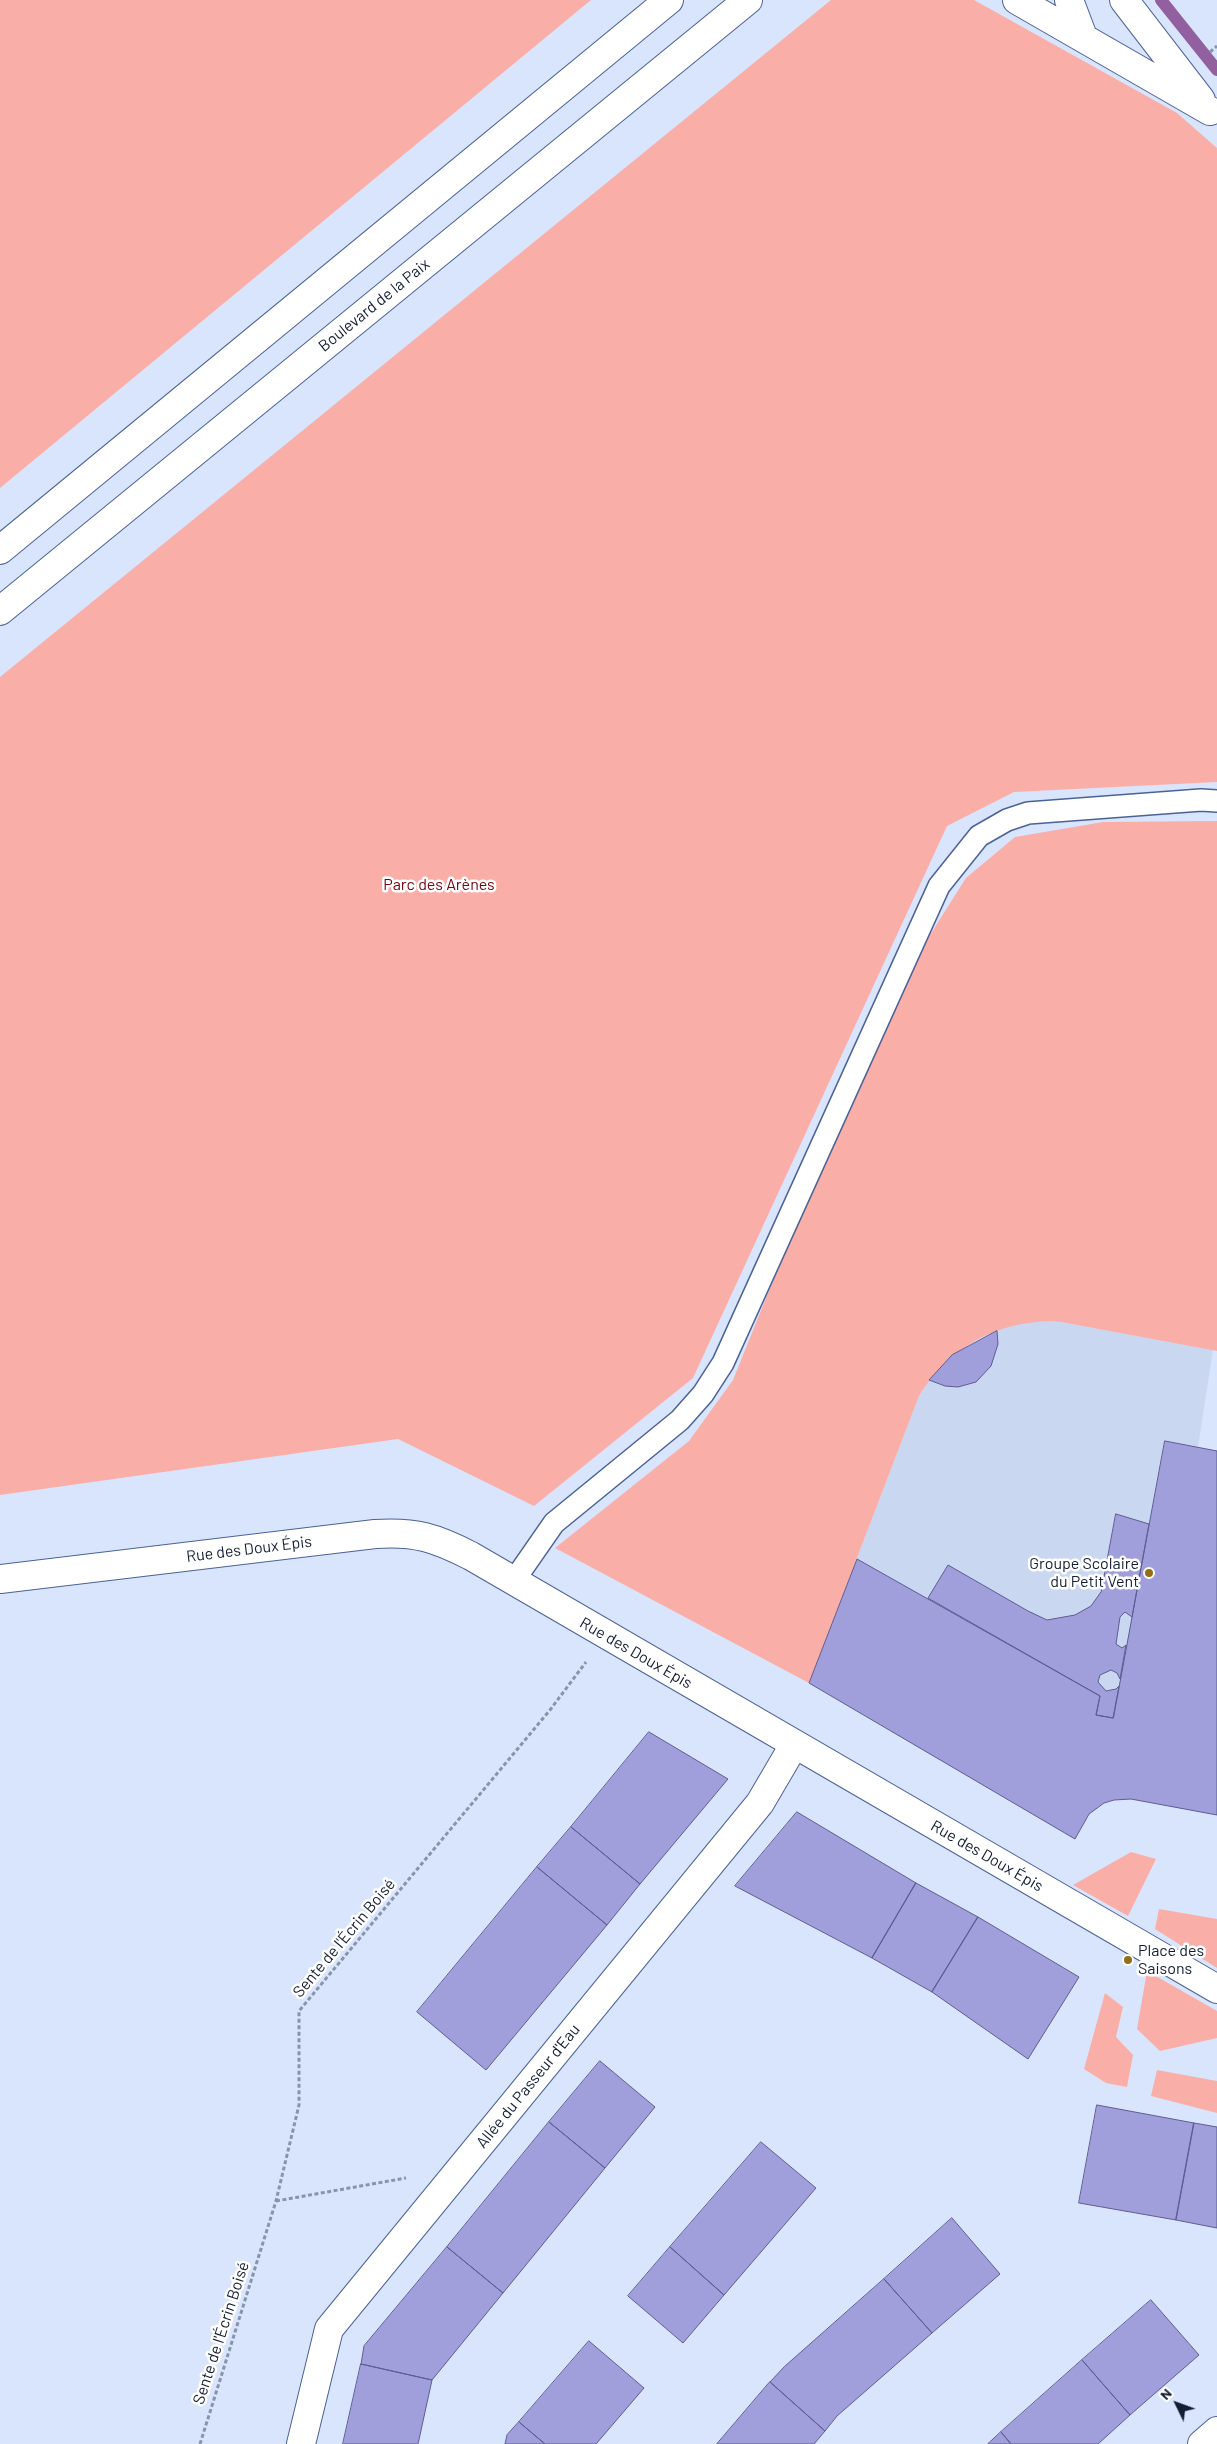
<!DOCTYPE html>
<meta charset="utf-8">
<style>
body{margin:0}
#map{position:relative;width:1217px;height:2444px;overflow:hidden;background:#d9e5fd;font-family:Barlow,sans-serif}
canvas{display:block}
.north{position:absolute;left:1152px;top:2379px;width:50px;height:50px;-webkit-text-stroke:4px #fff;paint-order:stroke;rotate:312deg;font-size:14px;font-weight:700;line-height:20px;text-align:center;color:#141e33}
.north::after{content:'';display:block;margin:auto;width:18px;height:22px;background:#141e33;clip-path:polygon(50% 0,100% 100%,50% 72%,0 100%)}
</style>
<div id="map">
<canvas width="1217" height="2444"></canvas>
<div class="north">N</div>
</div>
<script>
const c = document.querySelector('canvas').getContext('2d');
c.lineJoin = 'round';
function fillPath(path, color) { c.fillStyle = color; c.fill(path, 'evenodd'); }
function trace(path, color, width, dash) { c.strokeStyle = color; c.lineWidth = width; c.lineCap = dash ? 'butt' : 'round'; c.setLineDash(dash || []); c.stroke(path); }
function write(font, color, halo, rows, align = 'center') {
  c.font = font + ' Barlow,sans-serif'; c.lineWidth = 5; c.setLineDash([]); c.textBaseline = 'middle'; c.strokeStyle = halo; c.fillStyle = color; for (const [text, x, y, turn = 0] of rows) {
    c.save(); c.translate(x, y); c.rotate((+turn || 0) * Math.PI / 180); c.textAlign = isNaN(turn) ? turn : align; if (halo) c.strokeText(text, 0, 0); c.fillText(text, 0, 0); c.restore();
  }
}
const built = new Path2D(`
 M 1026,1322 L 1061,1322 L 1213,1350 L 1198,1447 L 1217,1451 L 1217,1815 L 1131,1799 L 1114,1800 L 1104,1803 L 1089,1814 L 1075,1839 L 809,1683 L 919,1396 L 929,1380 L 952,1355 L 1003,1327 Z`);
const green = new Path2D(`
 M 0,0 L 591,0 L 0,488 Z
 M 831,0 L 974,0 L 1177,113 L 1217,148 L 1217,782 L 1014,792 L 947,826 L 693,1378 L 534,1506 L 398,1439 L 0,1495 L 0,677 Z
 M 1217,821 L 1217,1351 L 1061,1322 C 1002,1318 950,1346 919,1396 L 809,1683 L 555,1548 L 689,1441 L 733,1380 L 786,1248 L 882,1026 L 928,938 L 966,878 L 1015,837 L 1103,822 Z
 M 1131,1852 L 1156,1859 L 1128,1916 L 1073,1885 Z
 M 1159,1909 L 1217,1919 L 1217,1968 L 1155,1929 Z
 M 1147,1971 L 1217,2011 L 1217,2038 L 1160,2051 L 1137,2029 Z
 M 1105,1993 L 1123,2007 L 1116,2037 L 1133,2055 L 1127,2087 L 1106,2083 L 1084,2069 Z
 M 1157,2070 L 1217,2081 L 1217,2113 L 1151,2096 Z`);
const stream = new Path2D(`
 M 1161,0 L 1217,70`);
const building = new Path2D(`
 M 997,1331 L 998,1344 L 991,1366 L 976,1382 L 958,1387 L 945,1386 L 929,1380 L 952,1355 Z
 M 1165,1441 L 1217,1451 L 1217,1815 L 1131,1799 L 1114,1800 L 1104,1803 L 1089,1814 L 1075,1839 L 809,1683 L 857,1559 L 1100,1696 L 1096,1715 L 1113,1718 Z
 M 1116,1514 L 1149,1524 L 1132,1617 L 1125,1612 L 1120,1617 L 1116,1644 L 1122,1648 L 1126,1645 L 1120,1679 L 1117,1673 L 1111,1670 L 1100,1675 L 1098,1682 L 1106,1691 L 1116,1689 L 1119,1686 L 1113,1718 L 1096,1715 L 1100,1696 L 928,1598 L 948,1565 L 1028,1611 L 1047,1620 L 1075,1615 L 1091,1606 L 1101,1592 Z
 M 649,1732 L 728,1779 L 640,1884 L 571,1827 Z
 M 797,1812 L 916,1883 L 872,1958 L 735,1886 Z
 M 571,1827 L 640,1884 L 607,1925 L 537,1867 Z
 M 537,1867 L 607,1925 L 486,2070 L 417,2012 Z
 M 916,1883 L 978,1917 L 932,1992 L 872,1958 Z
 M 978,1917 L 1079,1977 L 1028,2059 L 932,1992 Z
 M 600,2061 L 655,2107 L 605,2168 L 549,2122 Z
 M 1097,2105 L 1194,2123 L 1176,2220 L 1079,2203 Z
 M 549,2122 L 605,2168 L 503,2293 L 447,2247 Z
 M 1194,2123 L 1217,2127 L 1217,2228 L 1176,2220 Z
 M 761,2142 L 816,2188 L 724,2295 L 670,2247 Z
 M 952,2218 L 1000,2274 L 932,2333 L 884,2279 Z
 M 447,2247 L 503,2293 L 432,2380 L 361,2364 L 364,2346 Z
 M 670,2247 L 724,2295 L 683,2343 L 628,2296 Z
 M 884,2279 L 932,2333 L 837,2416 L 825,2431 L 770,2382 L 784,2367 Z
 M 1151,2300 L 1199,2355 L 1130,2415 L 1082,2360 Z
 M 589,2341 L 644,2388 L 596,2444 L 545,2444 L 519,2422 Z
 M 1082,2360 L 1130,2415 L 1098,2444 L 1011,2444 L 1001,2432 Z
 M 361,2364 L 432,2380 L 418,2444 L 343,2444 Z
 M 770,2382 L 825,2431 L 814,2444 L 717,2444 Z
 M 519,2422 L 545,2444 L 505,2444 L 507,2435 Z
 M 1001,2432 L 1011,2444 L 988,2444 Z`);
const path = new Path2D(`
 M 1210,52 L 1217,46
 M 276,2201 L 406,2178
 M 200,2444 L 276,2201 L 299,2105 L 299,2011 L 550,1710 L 586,1662`);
const lane = new Path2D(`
 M 513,1582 L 554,1523 L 680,1420 L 703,1394 L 723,1363 L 939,886 L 979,836 L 1007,820 L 1028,813 L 1201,800 L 1217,801`);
const street = new Path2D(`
 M 1017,0 L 1210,111
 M 1069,0 L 1083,37
 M 1124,0 L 1201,100
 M 0,1579 L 375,1534 C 415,1531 436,1538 471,1556 L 1217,1989
 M 301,2444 L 329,2329 L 760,1803 L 794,1745
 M 1202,2444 L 1217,2431`);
const secondary = new Path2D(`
 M 0,550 L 669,0
 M 0,611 L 748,0`);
const markers = [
 [1149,1573,5,"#936f17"],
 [1128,1960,5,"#936f17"]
];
const streetNames = [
 ["Boulevard de la Paix",374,305,-39],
 ["Rue des Doux Épis",249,1549,-7],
 ["Rue des Doux Épis",636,1653,30],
 ["Rue des Doux Épis",987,1856,30],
 ["Sente de l'Écrin Boisé",344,1938,-50],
 ["Allée du Passeur d'Eau",528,2086,-51],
 ["Sente de l'Écrin Boisé",221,2333,-72]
];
const parkNames = [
 ["Parc des Arènes",439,885]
];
const poiNames = [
 ["Groupe Scolaire",1139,1564],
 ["du Petit Vent",1139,1582],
 ["Place des",1138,1951,"left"],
 ["Saisons",1138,1969,"left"]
];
fillPath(built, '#cad7f1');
fillPath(green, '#faaea8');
trace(stream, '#92609f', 12);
fillPath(building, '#a09fdc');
trace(building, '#5e5c93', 1);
trace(lane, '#4b6296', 24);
trace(street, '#4b6296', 30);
trace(secondary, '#4b6296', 30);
trace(path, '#8894aa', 3, [4, 2.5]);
trace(lane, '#fff', 21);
trace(street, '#fff', 28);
trace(secondary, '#fff', 28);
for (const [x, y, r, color] of markers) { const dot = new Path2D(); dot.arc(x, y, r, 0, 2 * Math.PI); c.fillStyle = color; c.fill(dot); trace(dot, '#fff', 2); }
write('16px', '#141e33', '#fff', streetNames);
write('16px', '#720611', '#fff', parkNames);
write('16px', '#141e33', '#fff', poiNames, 'right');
</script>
